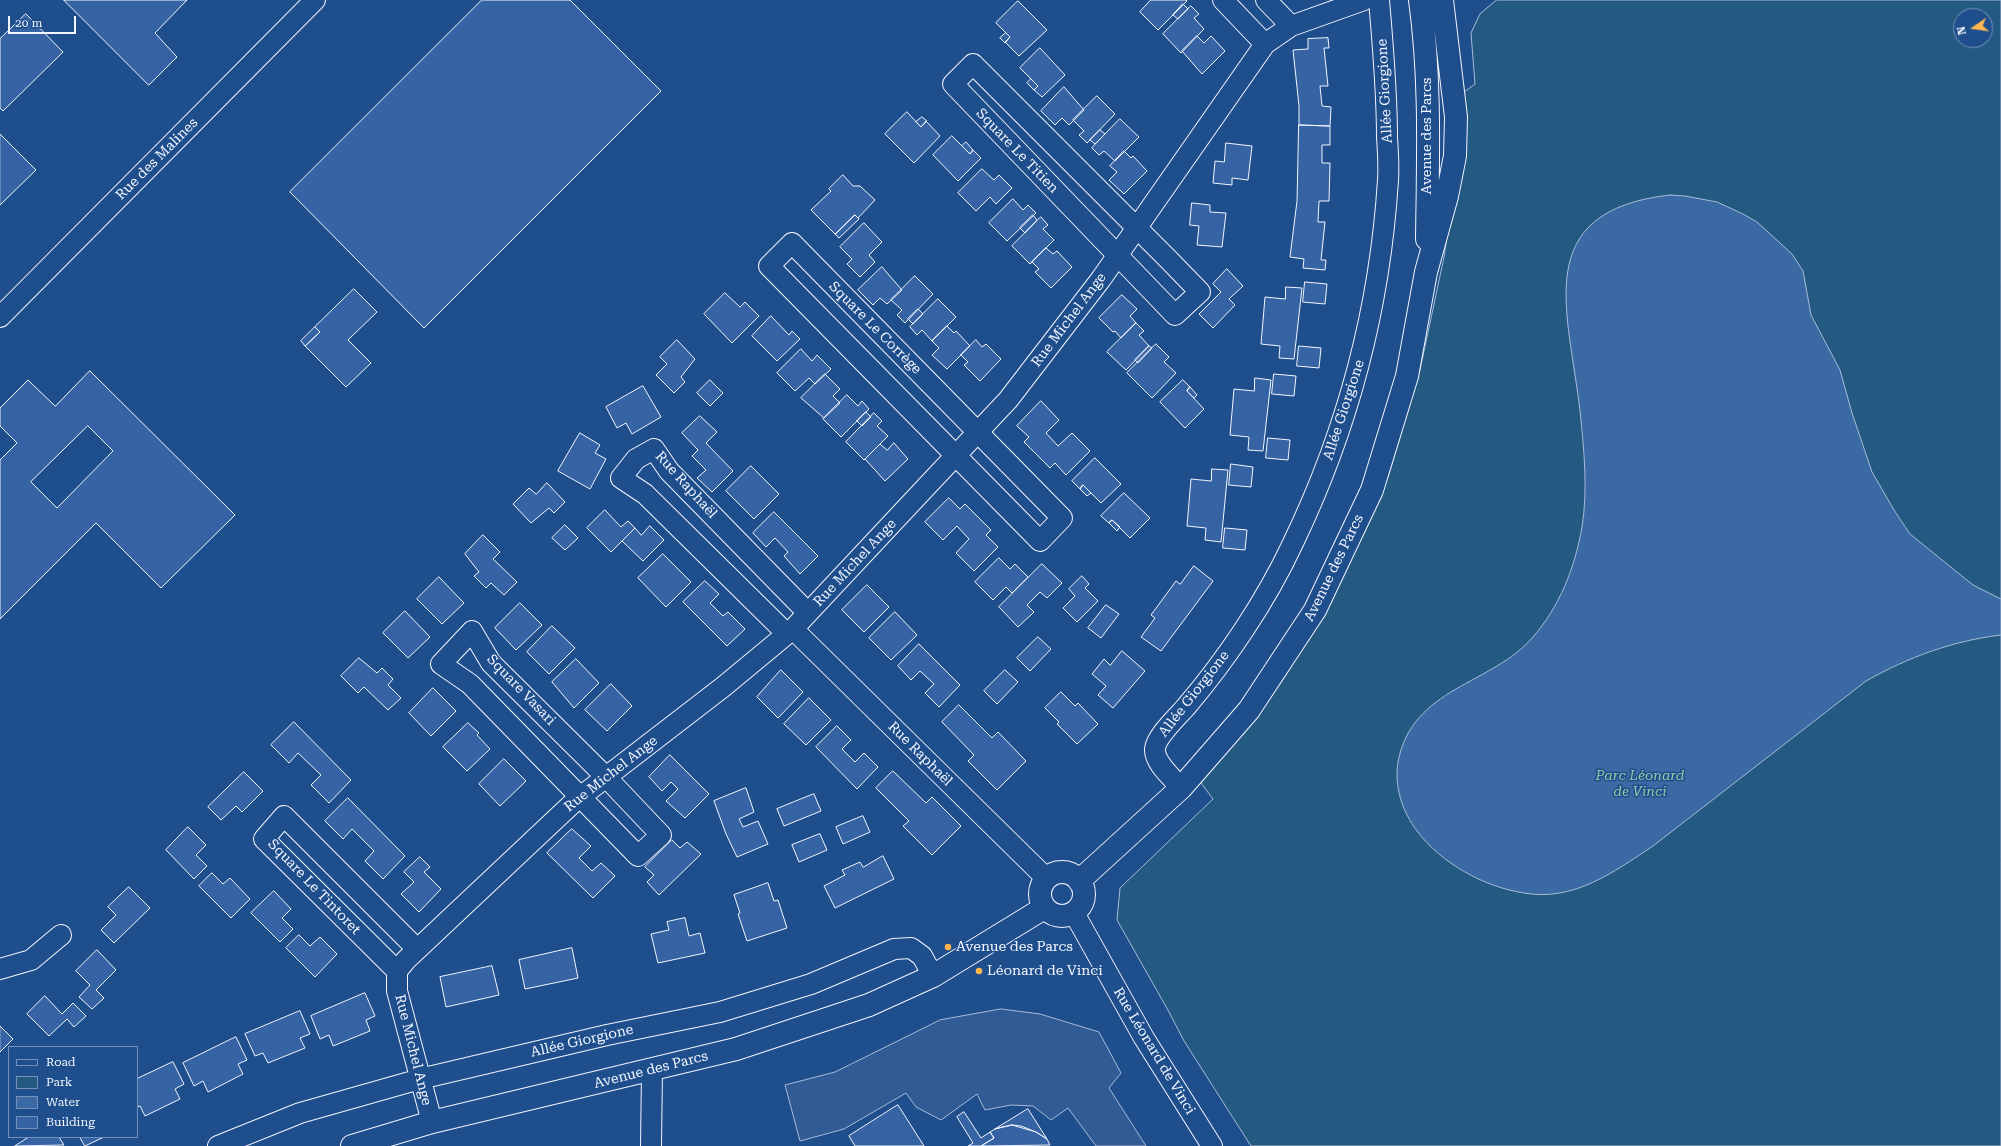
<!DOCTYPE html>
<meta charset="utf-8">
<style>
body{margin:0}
#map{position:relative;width:2001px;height:1146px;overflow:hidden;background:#1f4e8c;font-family:"Roboto Serif",serif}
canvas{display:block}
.legend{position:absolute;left:8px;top:1046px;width:130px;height:92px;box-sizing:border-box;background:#1f4e8c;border:1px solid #7391ba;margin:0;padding:5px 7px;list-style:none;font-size:12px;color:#f2f6ff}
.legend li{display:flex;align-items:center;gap:8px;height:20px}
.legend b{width:20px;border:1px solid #7391ba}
.north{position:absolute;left:1953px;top:8px;width:40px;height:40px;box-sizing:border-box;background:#1f4e8c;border:1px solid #7391ba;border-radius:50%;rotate:257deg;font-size:11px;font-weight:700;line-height:16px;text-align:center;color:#f2f6ff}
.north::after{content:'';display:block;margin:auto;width:14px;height:18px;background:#ffb74d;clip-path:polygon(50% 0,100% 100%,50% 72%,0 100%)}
.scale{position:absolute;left:8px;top:16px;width:68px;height:18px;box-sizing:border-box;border:2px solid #f2f6ff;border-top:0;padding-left:5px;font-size:12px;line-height:14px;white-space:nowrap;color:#f2f6ff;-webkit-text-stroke:3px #1f4e8c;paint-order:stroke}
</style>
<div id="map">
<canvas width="2001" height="1146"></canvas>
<ul class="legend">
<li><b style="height:5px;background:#1f4e8c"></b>Road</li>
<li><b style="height:11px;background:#245a82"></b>Park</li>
<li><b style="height:11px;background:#3b69a3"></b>Water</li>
<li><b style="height:11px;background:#3563a3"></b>Building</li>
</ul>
<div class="north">N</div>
<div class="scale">20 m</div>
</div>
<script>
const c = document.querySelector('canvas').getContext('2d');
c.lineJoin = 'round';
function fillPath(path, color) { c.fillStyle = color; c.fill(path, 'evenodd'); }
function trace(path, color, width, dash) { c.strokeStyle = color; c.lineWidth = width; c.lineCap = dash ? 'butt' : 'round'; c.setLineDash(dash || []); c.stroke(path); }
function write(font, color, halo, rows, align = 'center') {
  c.font = font + ' "Roboto Serif",serif'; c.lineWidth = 3; c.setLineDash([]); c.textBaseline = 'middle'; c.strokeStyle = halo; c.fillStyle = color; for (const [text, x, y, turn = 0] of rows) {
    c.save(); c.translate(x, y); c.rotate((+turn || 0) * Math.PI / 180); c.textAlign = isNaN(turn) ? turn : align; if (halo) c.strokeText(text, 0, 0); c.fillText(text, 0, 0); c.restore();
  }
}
const green = new Path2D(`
 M 1497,0 L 2001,0 L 2001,1146 L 1251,1146 L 1184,1041 L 1169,1012 L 1117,920 L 1120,888 L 1213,799 L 1201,783 L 1282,681 L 1343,576 L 1389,474 L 1420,370 L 1444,257 L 1455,182 L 1463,93 L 1475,84 L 1471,33 L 1480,14 ZM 1961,16 L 1985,16 L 1985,40 L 1961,40 Z`);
const parking = new Path2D(`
 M 1001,1009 L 1040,1014 L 1099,1032 L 1121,1073 L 1109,1088 L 1146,1146 L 1096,1146 L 1068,1108 L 1051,1120 L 1033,1106 L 1011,1105 L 985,1110 L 977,1094 L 941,1120 L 916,1107 L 906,1093 L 844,1129 L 800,1141 L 785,1085 L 835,1072 L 940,1020 Z`);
const water = new Path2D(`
 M 1670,195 L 1685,196 L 1717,202 L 1743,214 L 1757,222 L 1792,254 L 1803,271 L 1811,315 L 1840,370 L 1852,413 L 1872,472 L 1894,510 L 1910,534 L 1973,585 L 2001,599 L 2001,635 C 1952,641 1909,657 1866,681 L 1653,846 C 1614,872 1573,902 1524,893 C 1484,887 1441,863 1417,831 C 1402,811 1394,786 1398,762 C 1412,687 1492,685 1533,637 C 1560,606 1575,567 1582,527 C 1588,489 1584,449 1580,411 C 1569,312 1528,211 1670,195 Z`);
const building = new Path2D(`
 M 64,0 L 187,0 L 155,33 L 177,57 L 149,85 Z
 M 482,0 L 570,0 L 661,91 L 424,328 L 290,192 Z
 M 1151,0 L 1186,0 L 1187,1 L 1158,30 L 1140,12 Z
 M 1018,1 L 1047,30 L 1019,56 L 1005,42 L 1010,37 L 996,23 Z
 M 1183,4 L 1188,9 L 1178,19 L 1173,15 Z
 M 1191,6 L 1199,14 L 1194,18 L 1204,29 L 1181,53 L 1163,34 Z
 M 26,14 L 63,52 L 3,111 L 0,108 L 0,39 Z
 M 1006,33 L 1010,37 L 1005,43 L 1000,38 Z
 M 1197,36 L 1204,43 L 1211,36 L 1225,51 L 1202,74 L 1182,51 Z
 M 1328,38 L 1329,48 L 1324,48 L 1328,86 L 1320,86 L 1322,106 L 1331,107 L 1330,126 L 1299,125 L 1299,106 L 1293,50 L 1308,49 L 1308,39 Z
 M 1040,48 L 1065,75 L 1042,97 L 1034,90 L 1038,86 L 1020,68 Z
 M 1031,79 L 1038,86 L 1034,90 L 1027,83 Z
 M 1064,87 L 1084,110 L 1069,125 L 1062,118 L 1055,125 L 1041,111 Z
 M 1097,96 L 1115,114 L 1087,143 L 1079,135 L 1084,131 L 1073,120 Z
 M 907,112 L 921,127 L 926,121 L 940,136 L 914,163 L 885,134 Z
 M 922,117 L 927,121 L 921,127 L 916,122 Z
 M 1120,119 L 1139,137 L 1115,161 L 1104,151 L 1099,155 L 1092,148 Z
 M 1299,125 L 1330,126 L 1330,145 L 1322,145 L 1322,163 L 1330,163 L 1329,201 L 1319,201 L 1318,222 L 1325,222 L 1321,260 L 1326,260 L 1325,270 L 1303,268 L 1304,259 L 1290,257 L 1297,201 Z
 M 1100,130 L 1105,134 L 1095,144 L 1090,140 Z
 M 0,134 L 36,170 L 0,205 Z
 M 952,136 L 970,154 L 973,150 L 981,158 L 958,181 L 933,155 Z
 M 966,142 L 973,150 L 970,154 L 962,146 Z
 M 1226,143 L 1252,146 L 1248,180 L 1232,178 L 1232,185 L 1213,183 L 1215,161 L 1224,162 Z
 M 1124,151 L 1131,158 L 1133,156 L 1147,171 L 1124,194 L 1109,180 L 1117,172 L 1110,166 Z
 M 982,169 L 994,180 L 999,175 L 1012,188 L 996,204 L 990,197 L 976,211 L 958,193 Z
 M 843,175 L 853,186 L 860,186 L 875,200 L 858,218 L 855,215 L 835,234 L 811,210 L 831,191 L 829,189 Z
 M 1013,199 L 1023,210 L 1028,205 L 1036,213 L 1007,241 L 989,223 Z
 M 1192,203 L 1210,205 L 1210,212 L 1226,213 L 1222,247 L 1197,245 L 1199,226 L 1190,225 Z
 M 855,215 L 859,219 L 839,238 L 834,233 L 835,234 Z
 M 1033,215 L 1037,220 L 1025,233 L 1020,228 Z
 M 1041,217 L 1048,225 L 1043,229 L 1054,240 L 1030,264 L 1012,246 Z
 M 864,223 L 882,242 L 869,255 L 875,262 L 860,277 L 847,264 L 852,259 L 840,247 Z
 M 1046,248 L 1053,254 L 1057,251 L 1072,267 L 1051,288 L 1035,272 L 1039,269 L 1032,262 Z
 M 882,267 L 902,290 L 887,304 L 880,298 L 873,305 L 858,290 Z
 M 1227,269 L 1243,286 L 1229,299 L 1235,305 L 1213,328 L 1199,314 L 1221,292 L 1213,284 Z
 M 915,276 L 933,294 L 905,323 L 897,315 L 902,310 L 891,300 Z
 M 1305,282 L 1327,284 L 1325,304 L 1303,302 Z
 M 1286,287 L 1302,288 L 1294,359 L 1279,358 L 1280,346 L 1261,344 L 1265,297 L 1285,299 Z
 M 354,289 L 377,312 L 348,340 L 371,363 L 346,387 L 305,346 L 320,332 L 315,327 Z
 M 725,293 L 740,307 L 745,302 L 759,316 L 732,343 L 704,314 Z
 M 1122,295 L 1137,309 L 1130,316 L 1136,323 L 1121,338 L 1115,331 L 1113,332 L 1099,318 Z
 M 938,299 L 956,317 L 932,341 L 922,330 L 917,335 L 910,327 Z
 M 918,309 L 923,314 L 913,324 L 908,319 Z
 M 771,316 L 789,335 L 792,331 L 800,339 L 777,361 L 752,336 Z
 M 1136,323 L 1144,331 L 1139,335 L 1149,346 L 1126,370 L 1107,352 Z
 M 947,326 L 954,333 L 956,331 L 970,346 L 947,369 L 932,355 L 939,348 L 932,341 Z
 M 315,327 L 320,332 L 305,346 L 301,341 Z
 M 677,340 L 695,359 L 681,377 L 685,382 L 674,393 L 656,375 L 667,364 L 660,357 Z
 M 976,340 L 982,347 L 986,344 L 1001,359 L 980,381 L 964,365 L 968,362 L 961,355 Z
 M 1156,344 L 1169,357 L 1164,362 L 1176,373 L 1152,398 L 1127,373 Z
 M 1149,346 L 1152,348 L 1138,363 L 1135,360 Z
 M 1299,346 L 1321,348 L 1319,368 L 1297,366 Z
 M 801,349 L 812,361 L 817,355 L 831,369 L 815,384 L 809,378 L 795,391 L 777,373 Z
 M 90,371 L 235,515 L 161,588 L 96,523 L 0,619 L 0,460 L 17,443 L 0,426 L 0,408 L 28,380 L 55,406 ZM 88,426 L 113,451 L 57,508 L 31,482 Z
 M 825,374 L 840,389 L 833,396 L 840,403 L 824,418 L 801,398 Z
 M 1274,374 L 1296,376 L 1294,396 L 1272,394 Z
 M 1255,378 L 1271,380 L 1263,451 L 1248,450 L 1249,437 L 1230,435 L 1234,389 L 1254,391 Z
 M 710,380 L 723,393 L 710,406 L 697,393 Z
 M 1183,380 L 1190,387 L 1187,391 L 1204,409 L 1185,428 L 1160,402 Z
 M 643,386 L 661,417 L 632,434 L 626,423 L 617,428 L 606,407 Z
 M 1190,387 L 1197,395 L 1194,398 L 1187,391 Z
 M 847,395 L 858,406 L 862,401 L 869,409 L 841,437 L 823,419 Z
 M 1041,401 L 1059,420 L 1046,433 L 1058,446 L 1072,433 L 1090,451 L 1066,475 L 1055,463 L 1050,468 L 1024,442 L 1029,437 L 1017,426 Z
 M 866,412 L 871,417 L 862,426 L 857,421 Z
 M 874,413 L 882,421 L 877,426 L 888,436 L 864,460 L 846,442 Z
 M 700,416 L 717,432 L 706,443 L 733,471 L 712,492 L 697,478 L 706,470 L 692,456 L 698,450 L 682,433 Z
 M 580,433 L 600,445 L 595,453 L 606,459 L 590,489 L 558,471 Z
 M 1268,438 L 1290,440 L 1288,460 L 1266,458 Z
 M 894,443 L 908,459 L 885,481 L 865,459 L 880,444 L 887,450 Z
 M 1095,458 L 1121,484 L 1101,503 L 1083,485 L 1080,489 L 1072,481 Z
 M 1231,464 L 1253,467 L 1251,487 L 1229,485 Z
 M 751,466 L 779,494 L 754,519 L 726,491 Z
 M 1212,469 L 1228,470 L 1221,542 L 1205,540 L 1206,528 L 1187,526 L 1191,479 L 1211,481 Z
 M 547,483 L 565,502 L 554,513 L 549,508 L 531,523 L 513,504 L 529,488 L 536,494 Z
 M 1083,485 L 1091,493 L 1087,496 L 1080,489 Z
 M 1124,493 L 1150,518 L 1130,538 L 1112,520 L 1109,523 L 1101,516 Z
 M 949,498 L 960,509 L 965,504 L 991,530 L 986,535 L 998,547 L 974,571 L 956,553 L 969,539 L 957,526 L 943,540 L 925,522 Z
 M 605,510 L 621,527 L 628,521 L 635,528 L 611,552 L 587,528 Z
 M 774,512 L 818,556 L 800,574 L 784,556 L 788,552 L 775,538 L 766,547 L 753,533 Z
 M 1112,520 L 1120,527 L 1117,531 L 1109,523 Z
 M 565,525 L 578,538 L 565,550 L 552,538 Z
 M 650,526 L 664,540 L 643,561 L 622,541 L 635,528 L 641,535 Z
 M 1225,528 L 1247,530 L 1245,550 L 1223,548 Z
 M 483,535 L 500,552 L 493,559 L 517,582 L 504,595 L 491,583 L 486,588 L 474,576 L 479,572 L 465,554 Z
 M 663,554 L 691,582 L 666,607 L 638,578 Z
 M 999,558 L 1010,569 L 1015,564 L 1028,577 L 1012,593 L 1006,587 L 993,600 L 975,582 Z
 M 1042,564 L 1062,583 L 1047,598 L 1040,592 L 1027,605 L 1034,612 L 1018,627 L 999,607 Z
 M 1194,566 L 1213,581 L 1161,651 L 1141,637 L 1155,618 L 1151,615 L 1176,581 L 1180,584 Z
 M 1082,576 L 1089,584 L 1085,588 L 1098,601 L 1077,622 L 1063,608 L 1075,596 L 1069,589 Z
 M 439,577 L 464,603 L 442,624 L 417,599 Z
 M 705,581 L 719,594 L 710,603 L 723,616 L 728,612 L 745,629 L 727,646 L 683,602 Z
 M 867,585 L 889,607 L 864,632 L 842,610 Z
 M 520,603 L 542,625 L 516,650 L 495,628 Z
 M 1106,605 L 1119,614 L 1101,638 L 1088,628 Z
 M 405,611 L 430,637 L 408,658 L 383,633 Z
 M 895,612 L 917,635 L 891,660 L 869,638 Z
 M 552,626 L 575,648 L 549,674 L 527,652 Z
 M 1038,637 L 1051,649 L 1030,671 L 1017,658 Z
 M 919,644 L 960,685 L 939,707 L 925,693 L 934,684 L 920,671 L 911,680 L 898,666 Z
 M 1122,651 L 1145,671 L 1113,708 L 1098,695 L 1106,686 L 1092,674 L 1104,659 L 1110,665 Z
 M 359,658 L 377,673 L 382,668 L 393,679 L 388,685 L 401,698 L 388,710 L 364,687 L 358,693 L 341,676 Z
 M 576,659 L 599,683 L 574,708 L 552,682 Z
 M 781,670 L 803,692 L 778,718 L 757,697 Z
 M 1005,670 L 1018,682 L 997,704 L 984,691 Z
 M 611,684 L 632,706 L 607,731 L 585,710 Z
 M 433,688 L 456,711 L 431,736 L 409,713 Z
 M 1061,692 L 1075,706 L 1078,703 L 1098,724 L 1077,744 L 1057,724 L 1059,722 L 1045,708 Z
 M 809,698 L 831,720 L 806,745 L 784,724 Z
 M 959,705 L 992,738 L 998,732 L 1026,761 L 997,790 L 968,761 L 974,755 L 942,722 Z
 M 294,722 L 351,780 L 329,803 L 311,785 L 321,775 L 298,753 L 289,763 L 271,745 Z
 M 468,723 L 479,733 L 477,735 L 490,749 L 467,771 L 443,747 Z
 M 837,726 L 851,740 L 842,749 L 855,762 L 864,753 L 878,767 L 857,789 L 816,747 Z
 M 670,755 L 709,794 L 685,818 L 666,801 L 678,789 L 671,782 L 662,791 L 649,777 Z
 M 504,759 L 526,781 L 500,806 L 479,784 Z
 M 893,771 L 926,803 L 932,797 L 961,826 L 932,855 L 903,826 L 909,821 L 876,788 Z
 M 244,772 L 263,791 L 242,812 L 236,806 L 221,820 L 208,807 Z
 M 746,788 L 754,812 L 739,819 L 743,827 L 758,821 L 768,844 L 737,857 L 726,834 L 714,801 Z
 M 814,794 L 821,811 L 784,826 L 777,809 Z
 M 348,798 L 405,856 L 383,879 L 365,861 L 374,851 L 352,829 L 343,839 L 325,821 Z
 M 863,816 L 870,832 L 843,844 L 836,827 Z
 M 188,827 L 206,845 L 196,855 L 207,866 L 194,879 L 166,850 Z
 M 572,829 L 591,846 L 579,858 L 592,871 L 601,863 L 615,876 L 593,898 L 547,853 Z
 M 820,834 L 827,850 L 799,862 L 792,845 Z
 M 672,840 L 680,848 L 687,842 L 701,854 L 659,895 L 647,882 L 654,875 L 645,867 Z
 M 883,856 L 894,879 L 835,908 L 824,886 L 845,875 L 842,870 L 860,862 L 863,867 Z
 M 420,857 L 430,867 L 424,872 L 441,889 L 419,912 L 401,894 L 414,882 L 404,872 Z
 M 212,873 L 223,884 L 230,878 L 250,899 L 231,918 L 199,886 Z
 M 768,883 L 774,901 L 778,900 L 787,928 L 747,941 L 738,914 L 740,913 L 734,895 Z
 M 129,887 L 150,908 L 114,943 L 101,930 L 116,915 L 108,907 Z
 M 274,891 L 291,909 L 282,918 L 293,929 L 280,942 L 251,913 Z
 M 685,918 L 689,936 L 700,933 L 705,953 L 658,963 L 651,934 L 669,930 L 667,922 Z
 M 299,935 L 310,946 L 320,937 L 337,954 L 315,977 L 286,948 Z
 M 572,948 L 578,978 L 525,989 L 519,960 Z
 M 97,950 L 116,970 L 96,990 L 104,998 L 92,1009 L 79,997 L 90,985 L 76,971 Z
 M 492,966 L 499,995 L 446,1007 L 440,977 Z
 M 365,993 L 375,1016 L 366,1020 L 370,1031 L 333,1046 L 329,1035 L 320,1039 L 311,1016 Z
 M 45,996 L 62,1014 L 73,1003 L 86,1016 L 74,1027 L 67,1019 L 49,1036 L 27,1014 Z
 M 300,1011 L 310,1034 L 300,1038 L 305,1048 L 268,1063 L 263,1053 L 255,1056 L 245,1034 Z
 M 0,1026 L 13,1039 L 0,1052 Z
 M 236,1037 L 247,1060 L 238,1064 L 243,1074 L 208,1092 L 203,1081 L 194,1086 L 183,1063 Z
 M 173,1062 L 184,1084 L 175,1089 L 180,1099 L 145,1116 L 140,1106 L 137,1107 L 137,1079 Z
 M 898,1105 L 924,1146 L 855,1146 L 849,1136 Z
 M 1028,1109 L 1047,1139 L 1036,1132 L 1021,1126 L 1012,1125 L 995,1129 Z
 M 964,1112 L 981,1138 L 990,1132 L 994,1138 L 981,1146 L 968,1146 L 973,1143 L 957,1117 Z
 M 1012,1125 L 1036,1132 L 1047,1139 L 1050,1145 L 981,1146 L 994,1138 L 990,1132 L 995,1129 Z
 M 29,1137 L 59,1137 L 64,1145 L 15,1146 Z
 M 80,1137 L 104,1137 L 85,1146 Z`);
const street = new Path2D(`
 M 1223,0 L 1265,44
 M 1266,0 L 1291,26
 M 973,64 L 1169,260 L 1200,292 L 1175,315 L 953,84 Z
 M 792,243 L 1062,518 L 1040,541 L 769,266 Z
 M 0,317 L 315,0
 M 793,629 L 1046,878
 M 472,631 L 491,663 L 606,777 L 661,835 L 638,856 L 470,684 L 441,664 Z
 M 787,634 L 645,494 L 621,478 L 636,459 L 654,449 L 669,471 L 808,613
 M 1181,788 C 1173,778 1154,763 1155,749 C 1156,737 1176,718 1185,708 C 1226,660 1266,601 1293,543 C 1348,429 1380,307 1388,180 C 1389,166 1388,151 1387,137 C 1387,91 1383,46 1379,0
 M 1074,913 L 1144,1038 L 1212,1146
 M 0,969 L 31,960 L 61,935
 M 397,971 L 264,839 L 284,816 L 417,949
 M 432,1122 L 397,991 L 397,971 L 406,960 L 575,801 L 723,687 L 793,629 L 926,487 L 1008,400 L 1101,279 L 1265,44 L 1291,26 L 1364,0
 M 218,1146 L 300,1113 L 420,1079 L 607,1035 L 720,1012 L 811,984 L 894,949 L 911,948 L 922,956 L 933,976
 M 651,1146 L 652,1070`);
const secondary = new Path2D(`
 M 1420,0 C 1431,80 1428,159 1427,239
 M1040 894a22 22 0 1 1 44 0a22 22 0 1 1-44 0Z
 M 1079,881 L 1181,788 L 1249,710 L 1315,610 L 1372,490 L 1407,376 L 1426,272 L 1447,196 L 1455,156 L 1456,117 L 1442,0
 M 352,1146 L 432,1122 L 736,1049 L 869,1005 L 933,976 L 1044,908`);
const markers = [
 [948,947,4,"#ffb74d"],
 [979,971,4,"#ffb74d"]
];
const streetNames = [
 ["Allée Giorgione",1385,91,-93],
 ["Avenue des Parcs",1427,136,-90],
 ["Square Le Titien",1017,151,46],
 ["Rue des Malines",157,159,-45],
 ["Rue Michel Ange",1069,320,-53],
 ["Square Le Corrège",875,328,45],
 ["Allée Giorgione",1344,410,-72],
 ["Rue Raphaël",686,485,48],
 ["Rue Michel Ange",855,563,-47],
 ["Avenue des Parcs",1334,568,-64],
 ["Square Vasari",521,690,46],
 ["Allée Giorgione",1194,694,-52],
 ["Rue Raphaël",920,754,45],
 ["Rue Michel Ange",611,774,-38],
 ["Square Le Tintoret",314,887,46],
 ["Allée Giorgione",582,1041,-13],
 ["Rue Michel Ange",413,1050,76],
 ["Rue Léonard de Vinci",1154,1051,59],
 ["Avenue des Parcs",651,1070,-14]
];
const parkNames = [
 ["Parc Léonard",1640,776],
 ["de Vinci",1640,792]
];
const poiNames = [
 ["Avenue des Parcs",956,947],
 ["Léonard de Vinci",987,971]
];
fillPath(green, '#245a82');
trace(green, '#a8bbd7', 1);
fillPath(parking, '#305b95');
trace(parking, '#a8bbd7', 1);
fillPath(water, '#3b69a3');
trace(water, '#a8bbd7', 1);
fillPath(building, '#3563a3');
trace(building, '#f2f6ff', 1);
trace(street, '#f2f6ff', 22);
trace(secondary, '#f2f6ff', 24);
trace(street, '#1f4e8c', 20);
trace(secondary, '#1f4e8c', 22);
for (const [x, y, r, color] of markers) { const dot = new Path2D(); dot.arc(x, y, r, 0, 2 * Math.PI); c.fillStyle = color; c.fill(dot); trace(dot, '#1f4e8c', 1.5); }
write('14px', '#f2f6ff', '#1f4e8c', streetNames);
write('italic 14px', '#97c8a6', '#1f4e8c', parkNames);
write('14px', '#f2f6ff', '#1f4e8c', poiNames, 'left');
</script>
